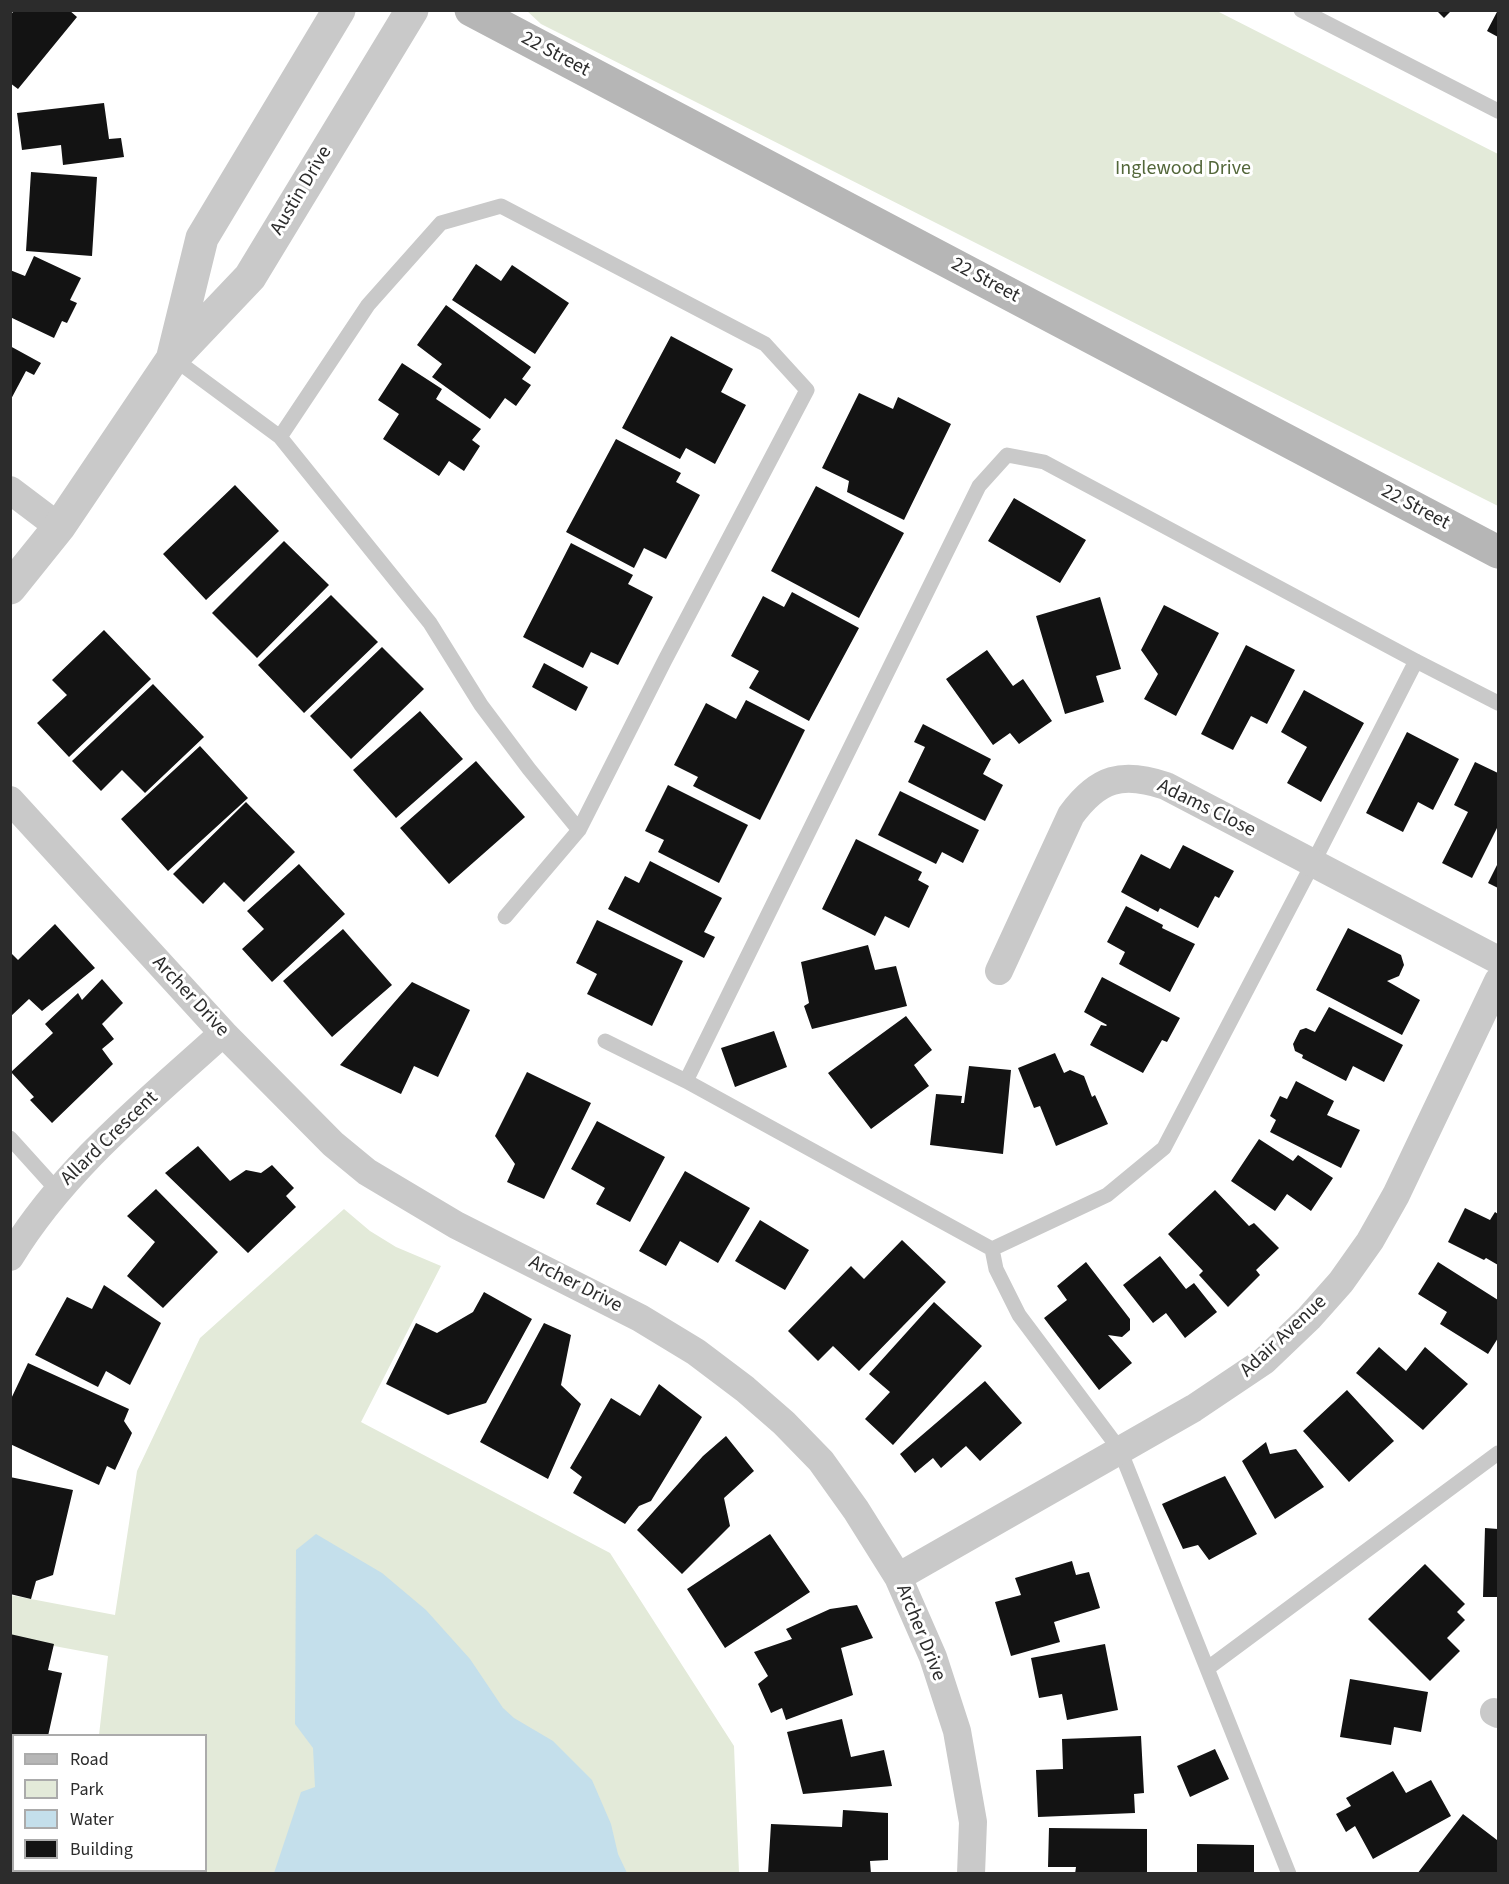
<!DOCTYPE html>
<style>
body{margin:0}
#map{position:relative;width:1509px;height:1884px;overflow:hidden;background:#fff;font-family:"Source Sans 3",sans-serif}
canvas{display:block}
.frame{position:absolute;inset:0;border:12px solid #2c2c2c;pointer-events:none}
.legend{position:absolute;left:12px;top:1734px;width:195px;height:138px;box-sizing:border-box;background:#fff;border:2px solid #ababab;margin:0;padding:8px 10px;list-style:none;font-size:18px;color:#2c2c2c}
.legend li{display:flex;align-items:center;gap:12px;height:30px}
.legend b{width:30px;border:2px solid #ababab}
</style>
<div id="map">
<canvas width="1509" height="1884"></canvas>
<div class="frame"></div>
<ul class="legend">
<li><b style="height:8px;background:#b6b6b6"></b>Road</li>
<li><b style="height:16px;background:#e3ead9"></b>Park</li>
<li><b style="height:16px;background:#c4dfeb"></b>Water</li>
<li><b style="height:16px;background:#131313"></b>Building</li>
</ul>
</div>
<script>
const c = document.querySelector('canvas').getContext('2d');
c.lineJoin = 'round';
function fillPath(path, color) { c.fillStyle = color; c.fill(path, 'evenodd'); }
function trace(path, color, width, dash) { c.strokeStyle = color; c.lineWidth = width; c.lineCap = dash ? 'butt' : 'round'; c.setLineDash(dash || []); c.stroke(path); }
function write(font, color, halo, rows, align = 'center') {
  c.font = font + ' "Source Sans 3",sans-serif'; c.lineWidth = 6; c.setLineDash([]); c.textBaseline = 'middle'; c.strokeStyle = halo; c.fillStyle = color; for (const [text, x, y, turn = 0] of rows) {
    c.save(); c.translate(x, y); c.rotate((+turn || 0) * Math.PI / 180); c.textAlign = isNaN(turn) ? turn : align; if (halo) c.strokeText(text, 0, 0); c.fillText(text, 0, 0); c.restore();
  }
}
const green = new Path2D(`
 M 527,11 L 1217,11 L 1498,154 L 1498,506 L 541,24 Z
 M 344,1209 L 370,1231 L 396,1247 L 441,1266 L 361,1422 L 610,1553 L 734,1746 L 739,1873 L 58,1873 L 59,1870 L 206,1870 L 206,1736 L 99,1735 L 108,1656 L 11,1638 L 10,1595 L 115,1615 L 137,1471 L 200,1338 Z`);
const water = new Path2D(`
 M 316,1534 L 382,1573 L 426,1610 L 470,1659 L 503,1708 L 514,1718 L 553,1741 L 592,1780 L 611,1824 L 618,1854 L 627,1873 L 274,1873 L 301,1792 L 315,1787 L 313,1748 L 295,1724 L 296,1550 Z`);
const building = new Path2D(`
 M 15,10 L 69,10 L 77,17 L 18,89 L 10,83 L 10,15 Z
 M 1436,10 L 1452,10 L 1444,18 Z
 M 1498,10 L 1498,37 L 1487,31 Z
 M 104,103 L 109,139 L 121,138 L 124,157 L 63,165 L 61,145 L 22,150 L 17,113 Z
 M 31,172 L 97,177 L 92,256 L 26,251 Z
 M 34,256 L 81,278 L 70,300 L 77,303 L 67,323 L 62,321 L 54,338 L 10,317 L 10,270 L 25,276 Z
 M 476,264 L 501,281 L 512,265 L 569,303 L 535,354 L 452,300 Z
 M 446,305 L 531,367 L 522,379 L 531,385 L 516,406 L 505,398 L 490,419 L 432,377 L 442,364 L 417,345 Z
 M 671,336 L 733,369 L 721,392 L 746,405 L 715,464 L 686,448 L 680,459 L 622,428 Z
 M 10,346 L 41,363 L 34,375 L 26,371 L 10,401 Z
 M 402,363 L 442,389 L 436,399 L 481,429 L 472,440 L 480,446 L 464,471 L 449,461 L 439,476 L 383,439 L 399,414 L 378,400 Z
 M 859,393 L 893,409 L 898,397 L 951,424 L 904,520 L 847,492 L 849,481 L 822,468 Z
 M 616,439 L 681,473 L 676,482 L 700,495 L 666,559 L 644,548 L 634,568 L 566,532 Z
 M 235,485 L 279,531 L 206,600 L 163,554 Z
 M 816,486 L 904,533 L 859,618 L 771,571 Z
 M 1014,498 L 1086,540 L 1060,583 L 988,541 Z
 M 284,541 L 329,585 L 257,658 L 212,613 Z
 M 571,543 L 633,575 L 628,584 L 653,597 L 618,665 L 591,652 L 583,668 L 523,637 Z
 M 792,592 L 859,628 L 809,721 L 749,688 L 759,671 L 731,656 L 763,596 L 784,607 Z
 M 331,595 L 378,642 L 304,713 L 258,665 Z
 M 1100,597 L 1121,669 L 1096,676 L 1104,702 L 1065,714 L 1036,616 Z
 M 1164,605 L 1219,633 L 1176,716 L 1144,699 L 1158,674 L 1141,650 Z
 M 104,630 L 151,679 L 69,757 L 37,723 L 67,695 L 52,680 Z
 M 1246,645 L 1295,670 L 1267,724 L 1251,716 L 1233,750 L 1201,734 Z
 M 382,647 L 424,689 L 351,759 L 310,716 Z
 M 987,650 L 1013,686 L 1023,679 L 1052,721 L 1019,744 L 1010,733 L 993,745 L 946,679 Z
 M 544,663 L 588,687 L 576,711 L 532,687 Z
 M 153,684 L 204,737 L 145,793 L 122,770 L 101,791 L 72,761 Z
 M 1304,690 L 1364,723 L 1321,802 L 1287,783 L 1307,747 L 1281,732 Z
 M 746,700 L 805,730 L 760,820 L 693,786 L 698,777 L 674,765 L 706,703 L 736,719 Z
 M 420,711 L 463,759 L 396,818 L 353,770 Z
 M 923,724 L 991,759 L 983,774 L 1003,785 L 985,821 L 908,782 L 925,747 L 914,742 Z
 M 1407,732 L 1459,759 L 1433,810 L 1418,802 L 1403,832 L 1366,813 Z
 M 200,746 L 248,798 L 168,871 L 121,819 Z
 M 476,761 L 525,817 L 449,884 L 400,828 Z
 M 1475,762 L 1498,773 L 1498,826 L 1472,878 L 1442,863 L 1468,812 L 1454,805 Z
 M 668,785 L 748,825 L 719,883 L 658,852 L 664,840 L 645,831 Z
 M 900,791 L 979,830 L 963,863 L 942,852 L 936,864 L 878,835 Z
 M 246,802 L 295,852 L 244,902 L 224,882 L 203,904 L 173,874 Z
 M 856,839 L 922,872 L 918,880 L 929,886 L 909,928 L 885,916 L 875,936 L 822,909 Z
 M 1183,845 L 1234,871 L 1219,898 L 1215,896 L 1198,928 L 1160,908 L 1158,912 L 1121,892 L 1141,854 L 1170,869 Z
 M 650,861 L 722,898 L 704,932 L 715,937 L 704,958 L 608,909 L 625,876 L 639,883 Z
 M 1498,863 L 1498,888 L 1488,883 Z
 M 299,864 L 345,914 L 272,982 L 242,949 L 264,929 L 247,911 Z
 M 1126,906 L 1163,925 L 1162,928 L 1195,944 L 1170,992 L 1119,964 L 1125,952 L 1107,942 Z
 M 597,920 L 683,961 L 652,1026 L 587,994 L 597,974 L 576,963 Z
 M 55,924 L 95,968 L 42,1011 L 29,999 L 10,1017 L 10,952 L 18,960 Z
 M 1348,928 L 1401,955 L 1404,965 L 1399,976 L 1387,981 L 1420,1000 L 1402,1035 L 1316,990 Z
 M 343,929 L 392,985 L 332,1037 L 283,981 Z
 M 868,945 L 875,970 L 896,966 L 907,1006 L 812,1029 L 804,1006 L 809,1003 L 801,962 Z
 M 1102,977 L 1180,1018 L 1167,1042 L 1162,1040 L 1143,1073 L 1090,1045 L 1101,1025 L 1106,1026 L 1107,1025 L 1084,1012 Z
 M 102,979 L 123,1003 L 102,1024 L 114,1039 L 102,1049 L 113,1064 L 52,1123 L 30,1100 L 34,1097 L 11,1072 L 53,1033 L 45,1024 L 78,993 L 82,1000 Z
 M 412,982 L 470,1010 L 438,1077 L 414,1066 L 401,1094 L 340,1065 Z
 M 1329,1007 L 1403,1045 L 1384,1082 L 1353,1066 L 1346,1081 L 1302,1058 L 1303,1055 L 1295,1051 L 1293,1044 L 1300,1030 L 1306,1028 L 1315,1032 Z
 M 906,1016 L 932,1050 L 914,1065 L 929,1086 L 871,1129 L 828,1073 Z
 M 774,1031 L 787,1067 L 735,1087 L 721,1048 Z
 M 1055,1053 L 1064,1073 L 1070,1070 L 1084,1076 L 1092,1097 L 1095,1095 L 1108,1124 L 1056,1146 L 1040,1106 L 1034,1108 L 1018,1068 Z
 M 969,1066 L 1011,1070 L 1003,1154 L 930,1145 L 936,1094 L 962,1096 L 961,1103 L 964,1103 Z
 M 527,1072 L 591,1103 L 544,1199 L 507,1182 L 515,1164 L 495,1136 Z
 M 1296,1081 L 1334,1101 L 1327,1115 L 1360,1130 L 1341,1168 L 1270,1132 L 1276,1120 L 1270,1116 L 1280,1096 L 1287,1099 Z
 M 597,1121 L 665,1157 L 630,1222 L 596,1204 L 605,1188 L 571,1169 Z
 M 1259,1139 L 1293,1161 L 1298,1155 L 1333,1178 L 1311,1211 L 1287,1194 L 1275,1211 L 1231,1181 Z
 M 198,1146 L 230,1181 L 246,1170 L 261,1173 L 272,1165 L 294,1188 L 286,1196 L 296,1207 L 248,1253 L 165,1173 Z
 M 685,1171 L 750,1208 L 718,1263 L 680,1241 L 666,1266 L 639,1251 Z
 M 156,1189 L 218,1252 L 163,1308 L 127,1276 L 155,1242 L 127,1216 Z
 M 1215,1190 L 1249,1226 L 1254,1223 L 1279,1248 L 1256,1270 L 1260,1275 L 1228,1307 L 1199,1275 L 1203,1271 L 1168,1234 Z
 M 1465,1208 L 1490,1220 L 1495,1212 L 1498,1214 L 1498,1265 L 1486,1258 L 1484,1260 L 1448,1242 Z
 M 760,1220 L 809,1250 L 785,1290 L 735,1261 Z
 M 902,1240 L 946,1282 L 859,1371 L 833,1346 L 818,1361 L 788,1331 L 851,1266 L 864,1279 Z
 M 1160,1256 L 1186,1289 L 1194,1283 L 1217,1312 L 1185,1338 L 1166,1313 L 1153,1323 L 1123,1285 Z
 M 1086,1262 L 1130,1319 L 1130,1330 L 1122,1337 L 1108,1335 L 1132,1363 L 1099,1390 L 1044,1318 L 1067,1300 L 1057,1286 Z
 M 1438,1262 L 1498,1300 L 1498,1338 L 1488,1354 L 1440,1324 L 1447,1312 L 1418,1294 Z
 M 104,1285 L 161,1323 L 130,1385 L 106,1371 L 98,1387 L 35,1355 L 67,1297 L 92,1309 Z
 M 484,1292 L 532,1319 L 486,1403 L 448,1415 L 386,1384 L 416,1323 L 437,1333 L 473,1312 Z
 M 934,1302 L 982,1346 L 893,1445 L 865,1419 L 890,1392 L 869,1374 Z
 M 544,1323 L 571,1335 L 561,1385 L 581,1404 L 548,1479 L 480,1442 Z
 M 1379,1347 L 1406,1371 L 1425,1347 L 1468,1384 L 1423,1430 L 1356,1373 Z
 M 28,1363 L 129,1409 L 124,1421 L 132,1433 L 115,1470 L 107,1466 L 99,1485 L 10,1444 L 10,1401 Z
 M 985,1381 L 1022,1423 L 980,1461 L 966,1446 L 941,1468 L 933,1458 L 915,1473 L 900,1454 Z
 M 659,1384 L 702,1417 L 651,1501 L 639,1506 L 625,1524 L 573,1493 L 582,1477 L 570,1468 L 611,1398 L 640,1416 Z
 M 1347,1390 L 1394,1441 L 1349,1482 L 1303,1431 Z
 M 726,1436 L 754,1471 L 724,1498 L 730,1526 L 682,1574 L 637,1530 L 703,1456 Z
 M 1266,1442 L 1270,1454 L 1296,1449 L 1324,1487 L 1275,1519 L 1242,1461 Z
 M 1225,1476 L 1257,1534 L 1209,1560 L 1198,1545 L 1183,1549 L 1162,1504 Z
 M 10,1477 L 73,1490 L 53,1575 L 36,1581 L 31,1599 L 10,1594 Z
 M 1485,1528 L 1498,1529 L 1498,1597 L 1483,1597 Z
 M 770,1534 L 810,1592 L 725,1648 L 687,1589 Z
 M 1072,1561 L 1076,1575 L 1089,1572 L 1100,1608 L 1054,1622 L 1060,1642 L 1011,1656 L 995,1602 L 1021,1595 L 1015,1578 Z
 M 1425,1564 L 1465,1604 L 1457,1612 L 1465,1620 L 1447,1638 L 1460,1651 L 1430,1681 L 1368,1619 Z
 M 857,1605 L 873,1638 L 841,1648 L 853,1695 L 786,1720 L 782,1708 L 771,1713 L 758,1684 L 768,1676 L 754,1652 L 792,1639 L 786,1629 L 830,1609 Z
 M 10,1634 L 54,1644 L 48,1670 L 62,1673 L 48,1736 L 14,1736 L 14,1753 L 10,1753 Z
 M 1105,1644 L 1118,1710 L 1067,1720 L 1062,1694 L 1039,1698 L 1031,1658 Z
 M 1350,1679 L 1428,1692 L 1421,1732 L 1394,1727 L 1391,1745 L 1340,1737 Z
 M 842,1719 L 851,1757 L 884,1750 L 892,1786 L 803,1794 L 787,1732 Z
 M 1141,1736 L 1144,1793 L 1134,1794 L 1135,1813 L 1038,1817 L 1036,1770 L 1063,1769 L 1062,1739 Z
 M 1215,1749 L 1229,1779 L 1190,1797 L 1177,1766 Z
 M 1393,1771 L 1406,1793 L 1431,1780 L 1451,1816 L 1373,1859 L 1355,1826 L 1346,1832 L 1336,1814 L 1351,1806 L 1346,1798 Z
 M 10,1776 L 14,1777 L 14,1864 L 11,1871 Z
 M 843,1810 L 888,1813 L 888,1860 L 870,1861 L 871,1874 L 768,1874 L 771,1824 L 842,1827 Z
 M 1463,1814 L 1497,1840 L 1498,1846 L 1498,1874 L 1417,1874 Z
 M 1049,1828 L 1147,1829 L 1147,1874 L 1075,1874 L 1076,1867 L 1048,1867 Z
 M 1197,1844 L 1254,1845 L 1254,1874 L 1197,1874 Z`);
const service = new Path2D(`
 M 1301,10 L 1498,111
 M 173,358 L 280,437 L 430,623 L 481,705 L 529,769 L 579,830
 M 280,437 L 368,305 L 441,223 L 501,206 L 765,344 L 807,390 L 665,660 L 579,830 L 505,917
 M 605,1041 L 686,1081 L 992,1249
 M 686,1081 L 979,486 L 1007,455 L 1044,462 L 1416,661 L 1498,703
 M 10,1138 L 57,1190
 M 992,1249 L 1107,1195 L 1164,1148 L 1312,865 L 1416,661
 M 992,1249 L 996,1269 L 1019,1315 L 1120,1450 L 1289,1874
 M 1208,1668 L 1498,1453`);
const minor = new Path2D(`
 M 10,490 L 59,527
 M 10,800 L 223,1033 L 333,1144 L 367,1172 L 456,1225 L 640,1318 L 696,1352 L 745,1389 L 784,1423 L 821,1461 L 856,1510 L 898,1577 L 933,1657 L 957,1731 L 973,1822 L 971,1874
 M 999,971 L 1071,815 C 1098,778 1122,771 1166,786 L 1498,960
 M 10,1257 C 65,1167 146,1103 223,1033
 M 898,1577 L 1194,1408 L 1264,1361 L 1309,1318 L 1341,1282 L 1370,1241 L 1396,1195 L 1498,981
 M 1494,1712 L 1498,1714`);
const tertiary = new Path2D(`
 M 173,356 L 202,238 L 339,10
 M 10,588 L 59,527 L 173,358 L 250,277 L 412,10`);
const secondary = new Path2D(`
 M 471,10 L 1498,552`);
const streetNames = [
 ["22 Street",555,55,28],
 ["Austin Drive",302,191,-59],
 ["22 Street",985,281,28],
 ["22 Street",1415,508,28],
 ["Adams Close",1206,809,26],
 ["Archer Drive",190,997,47],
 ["Allard Crescent",110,1139,-44],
 ["Archer Drive",575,1285,27],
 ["Adair Avenue",1284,1337,-43],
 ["Archer Drive",920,1633,68]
];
const parkNames = [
 ["Inglewood Drive",1183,170]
];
fillPath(green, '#e3ead9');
fillPath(water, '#c4dfeb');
fillPath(building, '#131313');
trace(service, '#c9c9c9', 15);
trace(minor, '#c9c9c9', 28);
trace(tertiary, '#c9c9c9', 33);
trace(secondary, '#b6b6b6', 33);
write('20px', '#2c2c2c', '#fff', streetNames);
write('20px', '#53673a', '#fff', parkNames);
</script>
